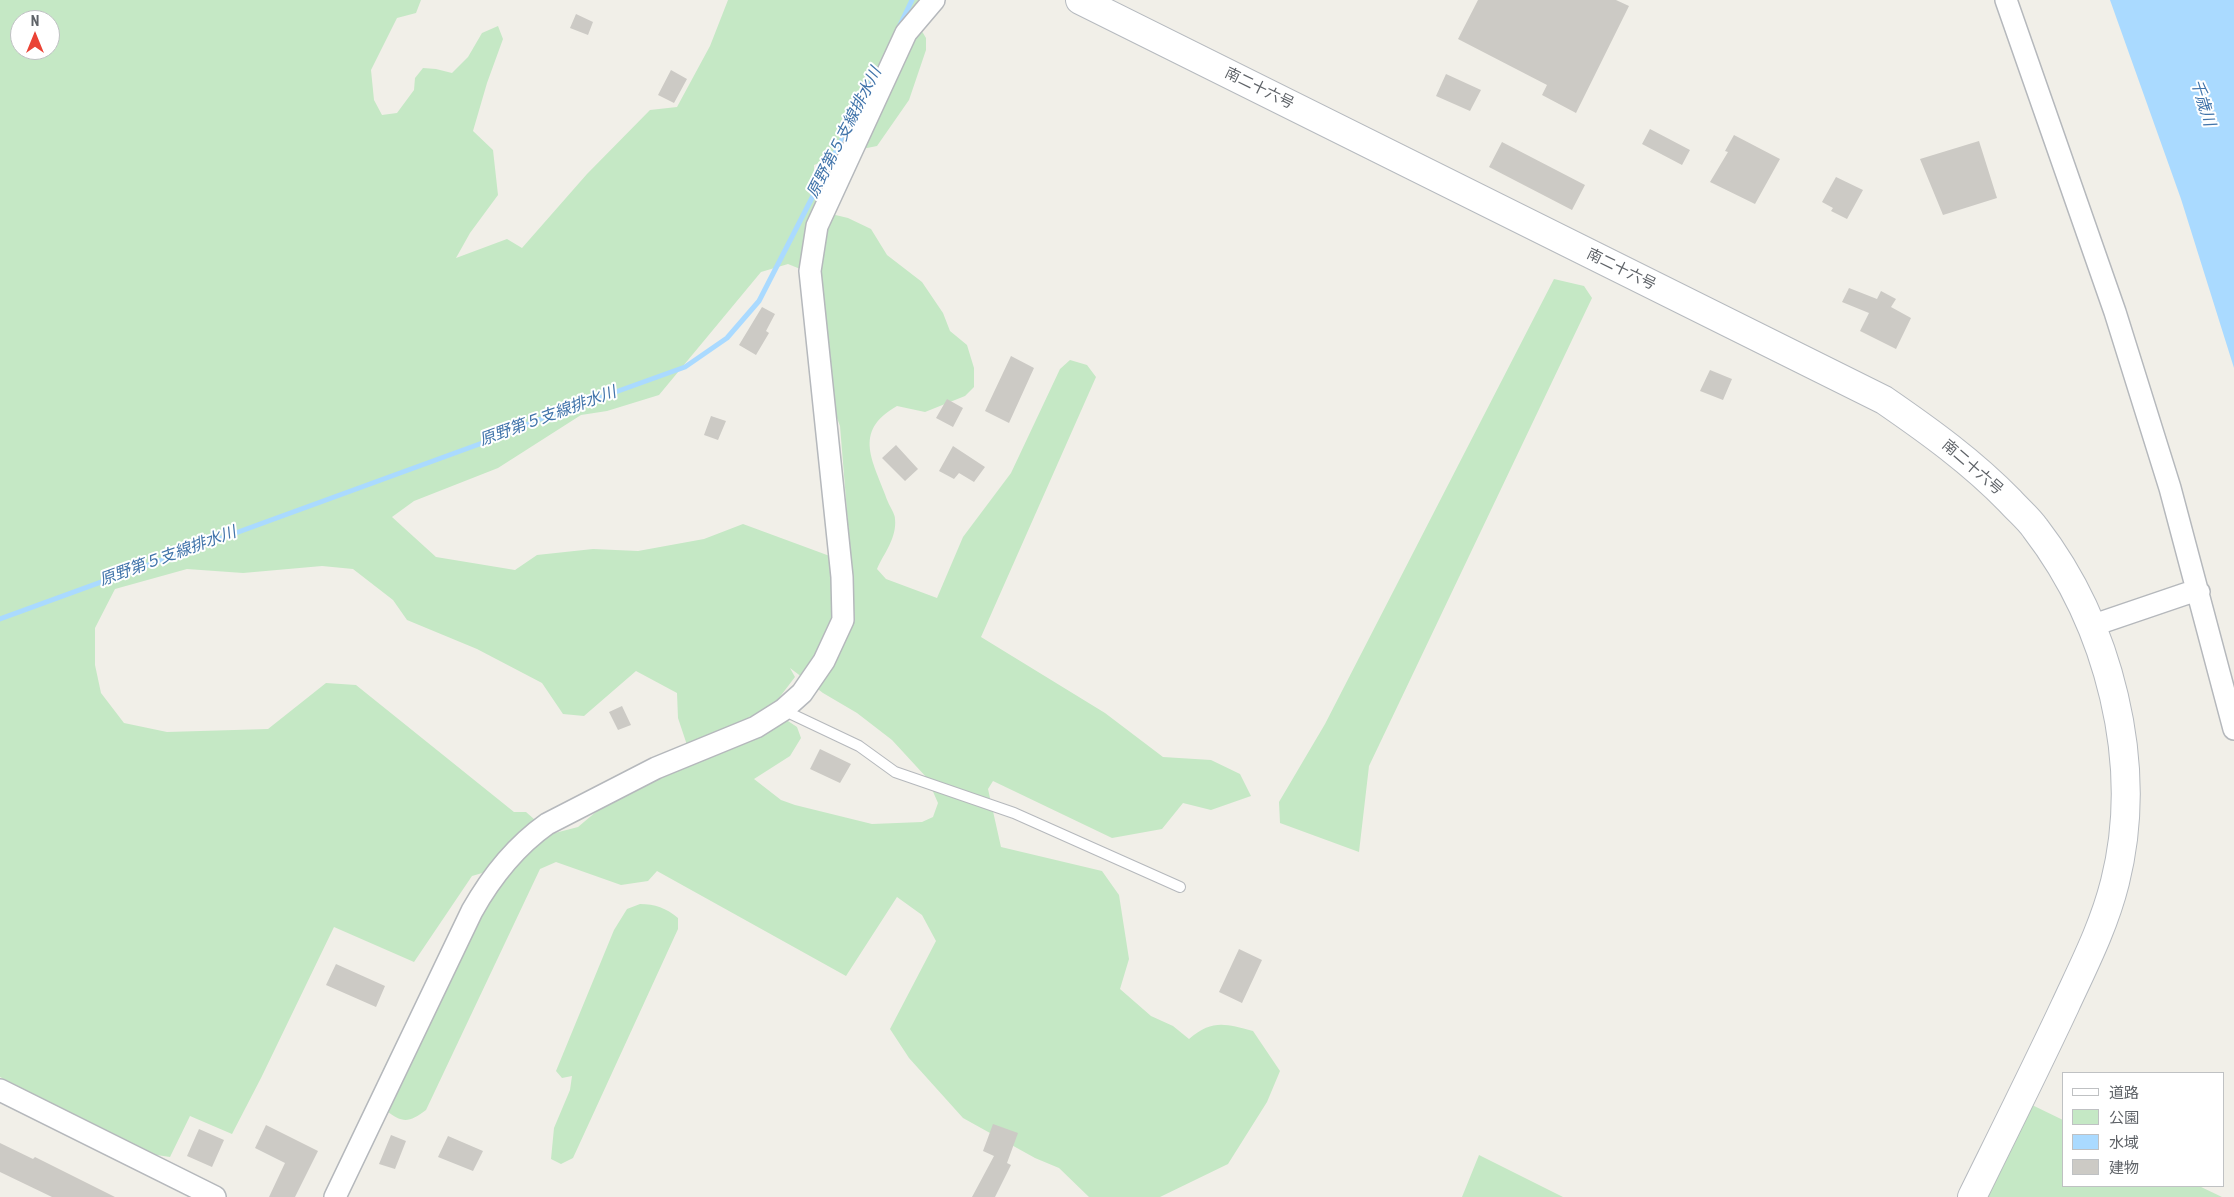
<!DOCTYPE html>
<meta charset="utf-8">
<style>
body{margin:0}
#map{position:relative;width:2234px;height:1197px;overflow:hidden;background:#f1efe8;font-family:"Roboto Condensed","Noto Sans JP",sans-serif}
canvas{display:block}
.legend{position:absolute;left:2062px;top:1072px;width:162px;height:115px;box-sizing:border-box;background:#fff;border:1px solid #bfc1c3;margin:0;padding:6px 9px;list-style:none;font-size:15px;color:#5f6368}
.legend li{display:flex;align-items:center;gap:10px;height:25px}
.legend b{width:25px;border:1px solid #bfc1c3}
.north{position:absolute;left:10px;top:10px;width:50px;height:50px;box-sizing:border-box;background:#fff;border:1px solid #bfc1c3;border-radius:50%;rotate:0deg;font-size:14px;font-weight:700;line-height:20px;text-align:center;color:#5f6368}
.north::after{content:'';display:block;margin:auto;width:18px;height:22px;background:#ea4335;clip-path:polygon(50% 0,100% 100%,50% 72%,0 100%)}
</style>
<div id="map">
<canvas width="2234" height="1197"></canvas>
<ul class="legend">
<li><b style="height:6px;background:#fff"></b>道路</li>
<li><b style="height:14px;background:#c5e8c5"></b>公園</li>
<li><b style="height:14px;background:#aadaff"></b>水域</li>
<li><b style="height:14px;background:#cccac5"></b>建物</li>
</ul>
<div class="north">N</div>
</div>
<script>
const c = document.querySelector('canvas').getContext('2d');
c.lineJoin = 'round';
function fillPath(path, color) { c.fillStyle = color; c.fill(path, 'evenodd'); }
function trace(path, color, width, dash) { c.strokeStyle = color; c.lineWidth = width; c.lineCap = dash ? 'butt' : 'round'; c.setLineDash(dash || []); c.stroke(path); }
function write(font, color, halo, rows, align = 'center') {
  c.font = font + ' "Roboto Condensed","Noto Sans JP",sans-serif'; c.lineWidth = 4; c.setLineDash([]); c.textBaseline = 'middle'; c.strokeStyle = halo; c.fillStyle = color; for (const [text, x, y, turn = 0] of rows) {
    c.save(); c.translate(x, y); c.rotate((+turn || 0) * Math.PI / 180); c.textAlign = isNaN(turn) ? turn : align; if (halo) c.strokeText(text, 0, 0); c.fillText(text, 0, 0); c.restore();
  }
}
const green = new Path2D(`
 M 0,0 L 421,0 L 416,13 L 397,18 L 371,70 L 374,100 L 382,115 L 397,113 L 414,90 L 415,78 L 423,68 L 436,69 L 452,73 L 468,57 L 482,33 L 498,26 L 503,39 L 487,83 L 473,131 L 493,150 L 498,195 L 470,233 L 456,258 L 507,239 L 522,248 L 587,174 L 650,110 L 677,107 L 710,46 L 728,0 L 921,0 L 914,18 L 926,38 L 926,50 L 909,100 L 877,146 L 847,152 L 814,165 L 814,183 L 823,212 L 848,218 L 871,229 L 887,255 L 922,282 L 943,313 L 950,331 L 967,345 L 974,368 L 974,387 L 965,396 L 925,412 L 897,406 C 851,432 874,462 888,502 C 890,507 895,514 895,519 C 897,538 884,553 877,569 L 886,579 L 937,598 L 963,537 L 1011,473 L 1060,369 L 1070,360 L 1087,365 L 1096,377 L 981,637 L 1105,713 L 1163,757 L 1211,760 L 1240,774 L 1251,796 L 1211,810 L 1183,803 L 1162,829 L 1112,838 L 993,781 L 988,789 L 1001,847 L 1102,871 L 1119,895 L 1129,959 L 1120,989 L 1151,1016 L 1173,1026 L 1189,1039 C 1213,1019 1225,1024 1253,1031 L 1280,1071 L 1267,1102 L 1228,1164 L 1160,1197 L 1089,1197 L 1059,1168 L 1035,1158 L 963,1118 L 909,1058 L 890,1029 L 936,941 L 922,915 L 897,897 L 846,976 L 657,871 L 648,881 L 621,885 L 556,862 L 540,869 L 426,1110 C 410,1122 403,1124 387,1111 L 381,1074 L 390,1055 L 451,971 L 489,871 L 472,876 L 414,962 L 334,927 L 261,1078 L 232,1134 L 190,1116 L 170,1157 L 150,1154 L 0,1077 ZM 20,20 L 50,20 L 50,50 L 20,50 ZM 788,264 L 820,277 L 831,402 L 840,426 L 849,536 L 846,562 L 743,524 L 704,539 L 638,551 L 593,549 L 537,555 L 515,570 L 436,557 L 392,517 L 414,501 L 498,468 L 581,415 L 607,411 L 659,395 L 761,272 ZM 322,566 L 353,569 L 393,600 L 407,620 L 477,649 L 542,683 L 563,714 L 584,716 L 636,671 L 677,693 L 678,718 L 692,760 L 616,795 L 578,827 L 551,834 L 526,812 L 514,812 L 356,685 L 326,683 L 268,729 L 167,732 L 124,723 L 101,693 L 95,665 L 95,628 L 115,589 L 187,569 L 243,573 ZM 790,668 L 823,693 L 857,713 L 892,740 L 927,778 L 938,803 L 933,817 L 922,822 L 872,824 L 795,805 L 781,800 L 754,779 L 790,756 L 801,738 L 797,727 L 788,721 L 779,698 L 795,677 Z
 M 1554,279 L 1584,286 L 1592,298 L 1369,766 L 1359,852 L 1280,823 L 1279,802 L 1325,724 Z
 M 640,904 C 655,904 666,908 678,918 L 678,929 L 573,1158 L 561,1164 L 551,1159 L 554,1128 L 570,1090 L 572,1076 L 562,1078 L 556,1071 L 614,930 L 627,909 Z
 M 2030,1104 L 2063,1120 L 2063,1186 L 2199,1186 L 2222,1197 L 1985,1197 Z
 M 1479,1155 L 1563,1197 L 1462,1197 Z`);
const water = new Path2D(`
 M 2110,0 L 2234,0 L 2234,368 L 2181,199 Z`);
const stream = new Path2D(`
 M 899,27 L 912,0
 M 0,619 L 496,438 L 535,421 L 685,367 L 727,338 L 759,301 L 873,79`);
const building = new Path2D(`
 M 1478,0 L 1616,0 L 1629,6 L 1576,113 L 1542,95 L 1547,85 L 1458,39 Z
 M 576,14 L 593,22 L 588,35 L 570,28 Z
 M 671,70 L 687,79 L 674,103 L 658,95 Z
 M 1446,74 L 1481,90 L 1470,111 L 1436,96 Z
 M 1650,129 L 1690,150 L 1682,165 L 1642,144 Z
 M 1734,135 L 1780,159 L 1755,204 L 1710,182 L 1728,152 L 1725,151 Z
 M 1979,141 L 1997,198 L 1943,215 L 1920,159 Z
 M 1502,142 L 1585,185 L 1572,210 L 1489,167 Z
 M 1836,177 L 1863,190 L 1847,219 L 1831,211 L 1833,208 L 1822,202 Z
 M 1849,288 L 1877,299 L 1881,291 L 1896,299 L 1891,307 L 1911,318 L 1896,349 L 1860,331 L 1869,313 L 1842,302 Z
 M 762,307 L 775,314 L 766,331 L 769,333 L 756,355 L 739,345 Z
 M 1011,356 L 1034,368 L 1009,423 L 985,411 Z
 M 1710,370 L 1732,379 L 1723,400 L 1700,391 Z
 M 947,399 L 963,408 L 953,427 L 936,418 Z
 M 711,416 L 726,421 L 718,440 L 704,435 Z
 M 896,445 L 918,469 L 905,481 L 882,458 Z
 M 953,446 L 985,467 L 974,482 L 959,473 L 954,479 L 939,471 Z
 M 622,706 L 631,725 L 618,730 L 609,712 Z
 M 820,749 L 851,764 L 840,783 L 810,769 Z
 M 1239,949 L 1262,960 L 1242,1003 L 1219,992 Z
 M 336,964 L 385,986 L 376,1007 L 326,985 Z
 M 993,1124 L 1018,1133 L 1007,1163 L 1011,1165 L 995,1197 L 972,1197 L 994,1156 L 983,1151 Z
 M 266,1125 L 318,1151 L 295,1197 L 269,1197 L 285,1163 L 255,1148 Z
 M 199,1129 L 224,1140 L 212,1167 L 187,1156 Z
 M 391,1135 L 406,1141 L 395,1169 L 379,1164 Z
 M 448,1136 L 483,1151 L 473,1171 L 438,1157 Z
 M 0,1143 L 33,1159 L 35,1157 L 115,1197 L 52,1197 L 0,1172 Z`);
const lane = new Path2D(`
 M 783,710 L 859,746 L 895,772 L 1014,813 L 1180,887`);
const street = new Path2D(`
 M 2006,0 L 2115,312 L 2170,488 L 2234,729
 M 2091,626 L 2188,593 L 2199,592
 M 0,1090 L 215,1197
 M 335,1197 L 472,911 C 490,879 516,846 547,824 L 656,768 L 756,727 L 783,710 L 802,693 L 824,661 L 843,620 L 842,577 L 810,271 L 817,226 L 906,33 L 934,0`);
const secondary = new Path2D(`
 M 1080,0 L 1884,400 C 1929,431 1972,462 2010,501 C 2018,510 2028,518 2035,528 C 2109,624 2145,763 2115,882 C 2104,926 2084,965 2065,1006 C 2035,1070 2003,1134 1972,1197`);
const streetNames = [
 ["南二十六号",1259,89,26],
 ["南二十六号",1621,270,26],
 ["南二十六号",1972,468,41]
];
const waterNames = [
 ["千歳川",2202,103,73],
 ["原野第５支線排水川",845,133,-63],
 ["原野第５支線排水川",548,417,-20],
 ["原野第５支線排水川",168,557,-20]
];
fillPath(green, '#c5e8c5');
fillPath(water, '#aadaff');
trace(stream, '#aadaff', 5);
fillPath(building, '#cccac5');
trace(lane, '#b5b8bc', 12);
trace(street, '#b5b8bc', 24);
trace(secondary, '#b6babf', 30);
trace(lane, '#fff', 10);
trace(street, '#fff', 21);
trace(secondary, '#fff', 28);
write('15px', '#5f6368', '#fff', streetNames);
write('italic 16px', '#4174aa', '#fff', waterNames);
</script>
